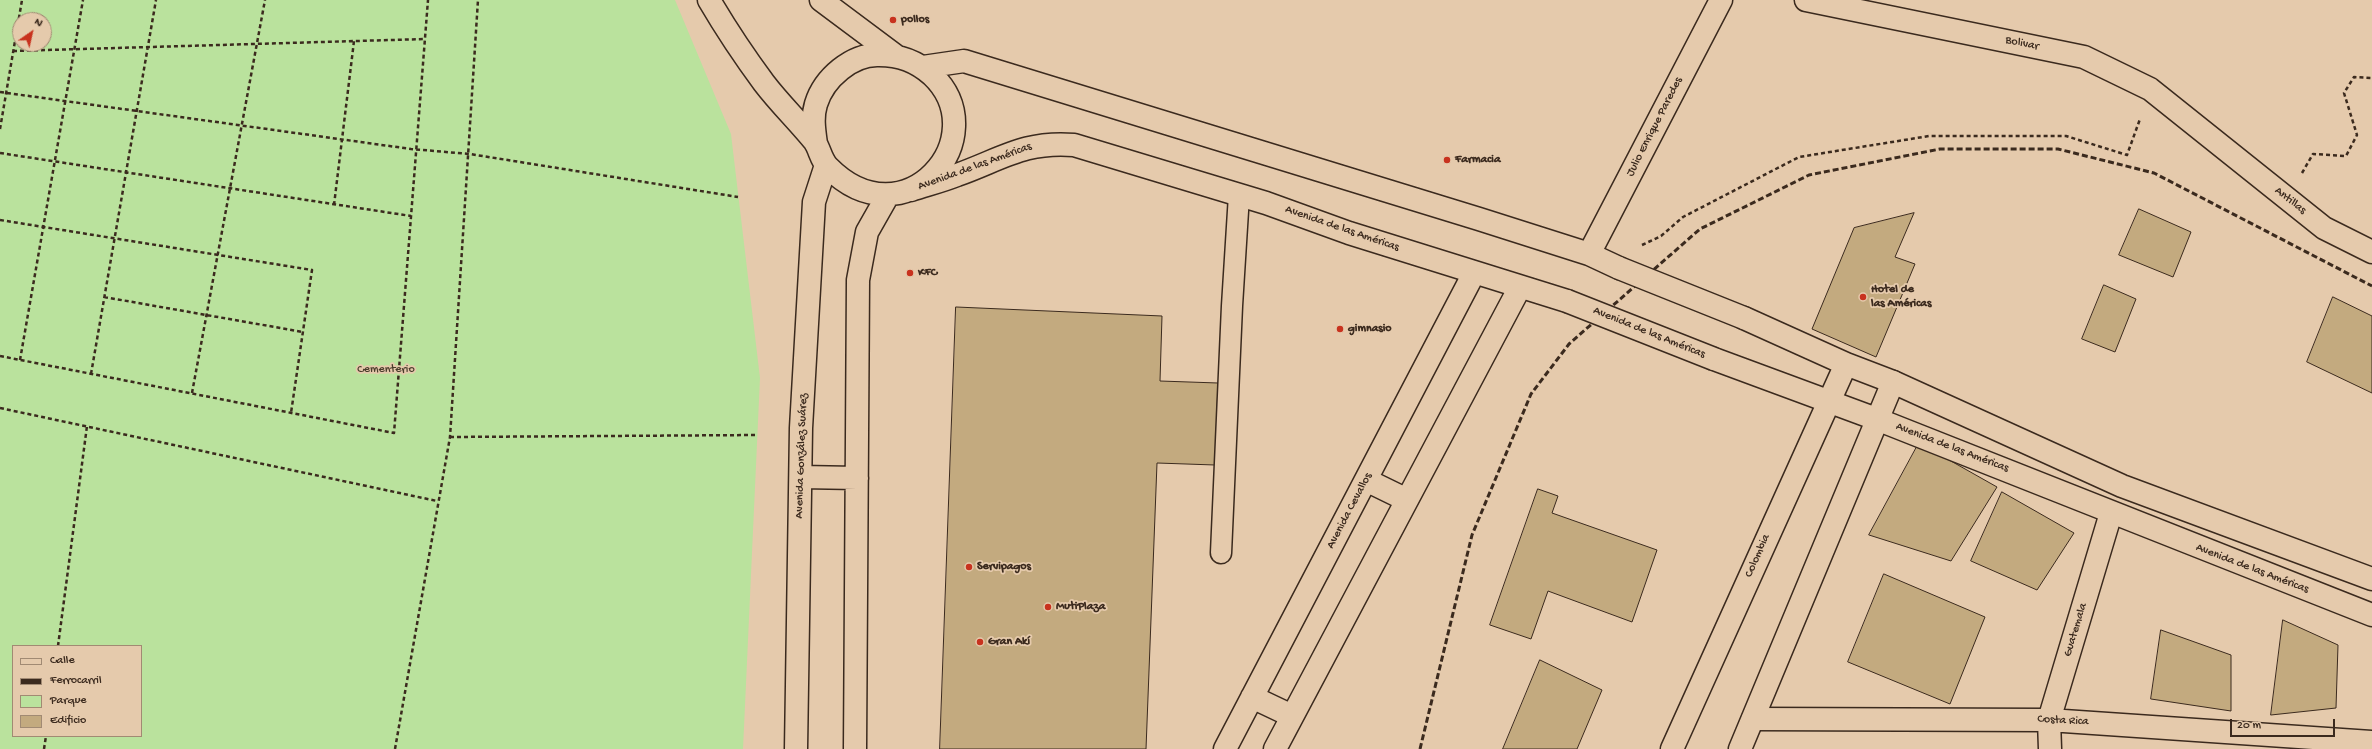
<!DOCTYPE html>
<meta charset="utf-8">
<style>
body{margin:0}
#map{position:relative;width:2372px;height:749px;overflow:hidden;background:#e5caac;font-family:"Gochi Hand",sans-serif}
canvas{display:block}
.legend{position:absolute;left:12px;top:645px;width:130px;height:92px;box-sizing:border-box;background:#e5caac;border:1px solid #a18a73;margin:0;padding:5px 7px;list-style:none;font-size:12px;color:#3b2a1e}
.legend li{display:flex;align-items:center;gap:8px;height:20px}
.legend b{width:20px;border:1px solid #a18a73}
.north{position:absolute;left:12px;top:12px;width:40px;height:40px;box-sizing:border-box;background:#e5caac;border:1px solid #a18a73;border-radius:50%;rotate:34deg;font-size:11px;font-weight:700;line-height:16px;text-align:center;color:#3b2a1e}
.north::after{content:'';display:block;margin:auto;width:14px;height:18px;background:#c8321e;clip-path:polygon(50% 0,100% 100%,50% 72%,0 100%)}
.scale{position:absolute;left:2230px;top:719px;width:105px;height:18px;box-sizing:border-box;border:2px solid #3b2a1e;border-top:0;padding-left:5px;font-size:12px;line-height:14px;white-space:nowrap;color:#3b2a1e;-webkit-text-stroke:3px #e5caac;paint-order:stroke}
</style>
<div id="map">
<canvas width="2372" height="749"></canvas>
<ul class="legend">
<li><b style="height:5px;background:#e5caac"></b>Calle</li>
<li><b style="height:5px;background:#3b2a1e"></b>Ferrocarril</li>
<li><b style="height:11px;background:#bae29d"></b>Parque</li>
<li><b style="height:11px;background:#c3aa7f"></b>Edificio</li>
</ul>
<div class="north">N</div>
<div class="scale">20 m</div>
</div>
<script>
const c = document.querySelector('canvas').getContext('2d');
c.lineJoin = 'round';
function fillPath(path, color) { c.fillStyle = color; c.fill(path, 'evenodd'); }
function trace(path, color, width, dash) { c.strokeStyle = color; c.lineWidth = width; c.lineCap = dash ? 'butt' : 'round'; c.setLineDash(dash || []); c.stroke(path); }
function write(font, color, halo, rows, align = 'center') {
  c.font = font + ' "Gochi Hand",sans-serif'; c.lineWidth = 3.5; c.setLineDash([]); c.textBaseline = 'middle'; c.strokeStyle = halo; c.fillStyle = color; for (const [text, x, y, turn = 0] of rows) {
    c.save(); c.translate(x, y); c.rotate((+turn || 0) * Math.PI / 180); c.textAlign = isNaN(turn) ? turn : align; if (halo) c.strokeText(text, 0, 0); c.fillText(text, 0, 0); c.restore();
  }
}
const green = new Path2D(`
 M 0,0 L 675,0 L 731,134 L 760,378 L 743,749 L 0,749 ZM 20,20 L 44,20 L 44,44 L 20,44 ZM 13,646 L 141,646 L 141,736 L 13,736 Z`);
const building = new Path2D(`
 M 2139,209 L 2191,232 L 2173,277 L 2119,255 Z
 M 1914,213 L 1895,257 L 1915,264 L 1876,357 L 1812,329 L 1854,228 Z
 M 2104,285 L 2136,299 L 2115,352 L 2082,339 Z
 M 2333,297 L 2372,316 L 2372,393 L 2307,362 Z
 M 956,307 L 1162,316 L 1160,381 L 1218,383 L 1215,465 L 1157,463 L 1146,749 L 940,749 Z
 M 1919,443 L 1997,487 L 1951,561 L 1869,535 Z
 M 1538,489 L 1558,496 L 1552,513 L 1657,550 L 1632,622 L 1548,591 L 1531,639 L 1490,625 Z
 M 2002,492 L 2074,533 L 2037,590 L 1971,561 Z
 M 1884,574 L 1985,617 L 1950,704 L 1848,662 Z
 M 2283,620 L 2338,645 L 2336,708 L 2271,715 Z
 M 2161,630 L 2231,655 L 2231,711 L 2151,699 Z
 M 1540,660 L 1602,690 L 1577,749 L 1503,749 Z`);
const path = new Path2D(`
 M 13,51 L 425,39
 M 0,92 L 411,149 L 470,154 L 738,197
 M 0,129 L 22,0
 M 0,153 L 411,216
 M 2302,173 L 2313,154 L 2346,156 L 2357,135 L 2344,93 L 2354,77 L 2372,78
 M 334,205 L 354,41
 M 0,220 L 312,270 L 291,413
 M 1642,245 L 1661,236 L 1683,217 L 1799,157 L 1929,136 L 2066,136 L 2127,155 L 2140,119
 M 104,297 L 303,332
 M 0,356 L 394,433 L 428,0
 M 20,360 L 83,0
 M 91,374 L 156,0
 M 192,393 L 265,0
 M 0,408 L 437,501
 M 450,437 L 757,435
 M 58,646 L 87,426
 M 44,749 L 46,736
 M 395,749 L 450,437 L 478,0`);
const service = new Path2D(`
 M 1221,553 L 1232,306 L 1239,195`);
const minor = new Path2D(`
 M 1806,0 L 2084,57 L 2150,89 L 2324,228 L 2372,252
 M 1753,719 L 2049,720 L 2372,742
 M 2050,749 L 2049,720 L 2111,513`);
const tertiary = new Path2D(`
 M 1893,382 L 2122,486 L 2372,579
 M 1879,420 L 2372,615`);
const secondary = new Path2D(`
 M 709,0 C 726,29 744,56 764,83 C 780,104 799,122 815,142 C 820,150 821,160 828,167 C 905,245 997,137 932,75 C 916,61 900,55 879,55 C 852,54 824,78 816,104 C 812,117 814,130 816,144
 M 821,0 L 896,56
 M 923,67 L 964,61 L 1479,219 L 1589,254 L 1619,268
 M 911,190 C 926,185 942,181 957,175 C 1002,159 1024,141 1074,145 L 1266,203 L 1349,233 L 1567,301
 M 1589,254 L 1721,0
 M 1714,359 L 1879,420
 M 801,477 L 857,478
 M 1366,480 L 1407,500
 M 1252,697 L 1292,716
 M 796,749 L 801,428 L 814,202 L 826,165
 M 855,749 L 858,280 L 867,232 L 888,195
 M 1225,749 L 1474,273
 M 1275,749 L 1520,287
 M 1672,749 L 1846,364
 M 1740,749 L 1893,382 L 1846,364 L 1744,318`);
const rail = new Path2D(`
 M 1420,749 L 1472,535 L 1531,394 L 1569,344 L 1700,229 L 1809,175 L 1940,149 L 2058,149 L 2154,173 L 2372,286`);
const secondaryBridge = new Path2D(`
 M 1619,268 L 1744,318
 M 1567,301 L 1714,359`);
const markers = [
 [893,20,4,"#c8321e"],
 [1447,160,4,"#c8321e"],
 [910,273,4,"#c8321e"],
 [1863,297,4,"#c8321e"],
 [1340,329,4,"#c8321e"],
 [969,567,4,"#c8321e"],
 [1048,607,4,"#c8321e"],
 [980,642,4,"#c8321e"]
];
const poiNames = [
 ["pollos",901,20],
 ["Farmacia",1455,160],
 ["KFC",918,273],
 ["Hotel de",1871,290],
 ["las Américas",1871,304],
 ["gimnasio",1348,329],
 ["Servipagos",977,567],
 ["MutiPlaza",1056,607],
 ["Gran Akí",988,642]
];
const streetNames = [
 ["Bolivar",2022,44,12],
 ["Julio Enrique Paredes",1655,127,-63],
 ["Avenida de las Américas",975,167,-20],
 ["Antillas",2290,201,38],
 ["Avenida de las Américas",1342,229,19],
 ["Avenida de las Américas",1649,333,22],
 ["Avenida de las Américas",1952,448,21],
 ["Avenida González Suárez",802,456,-88],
 ["Avenida Cevallos",1350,511,-62],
 ["Colombia",1758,556,-66],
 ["Avenida de las Américas",2252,569,21],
 ["Guatemala",2076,630,-73],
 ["Costa Rica",2063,721,3]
];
const parkNames = [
 ["Cementerio",386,370]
];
fillPath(green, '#bae29d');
fillPath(building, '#c3aa7f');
trace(building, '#3b2a1e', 1);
trace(service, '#3b2a1e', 23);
trace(minor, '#3b2a1e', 25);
trace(tertiary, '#3b2a1e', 25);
trace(secondary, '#3b2a1e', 25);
trace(path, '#3b2a1e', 2.5, [4, 3]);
trace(service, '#e5caac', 20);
trace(minor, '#e5caac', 22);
trace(tertiary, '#e5caac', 22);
trace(secondary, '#e5caac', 22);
trace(rail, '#3b2a1e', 3, [6, 3]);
trace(secondaryBridge, '#3b2a1e', 25, []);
trace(secondaryBridge, '#e5caac', 22);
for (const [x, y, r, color] of markers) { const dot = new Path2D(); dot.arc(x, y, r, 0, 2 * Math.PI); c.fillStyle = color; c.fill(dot); trace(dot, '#e5caac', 1.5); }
write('bold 12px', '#3b2a1e', '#e5caac', poiNames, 'left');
write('12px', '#3b2a1e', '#e5caac', streetNames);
write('12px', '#483c2b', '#e5caac', parkNames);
</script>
